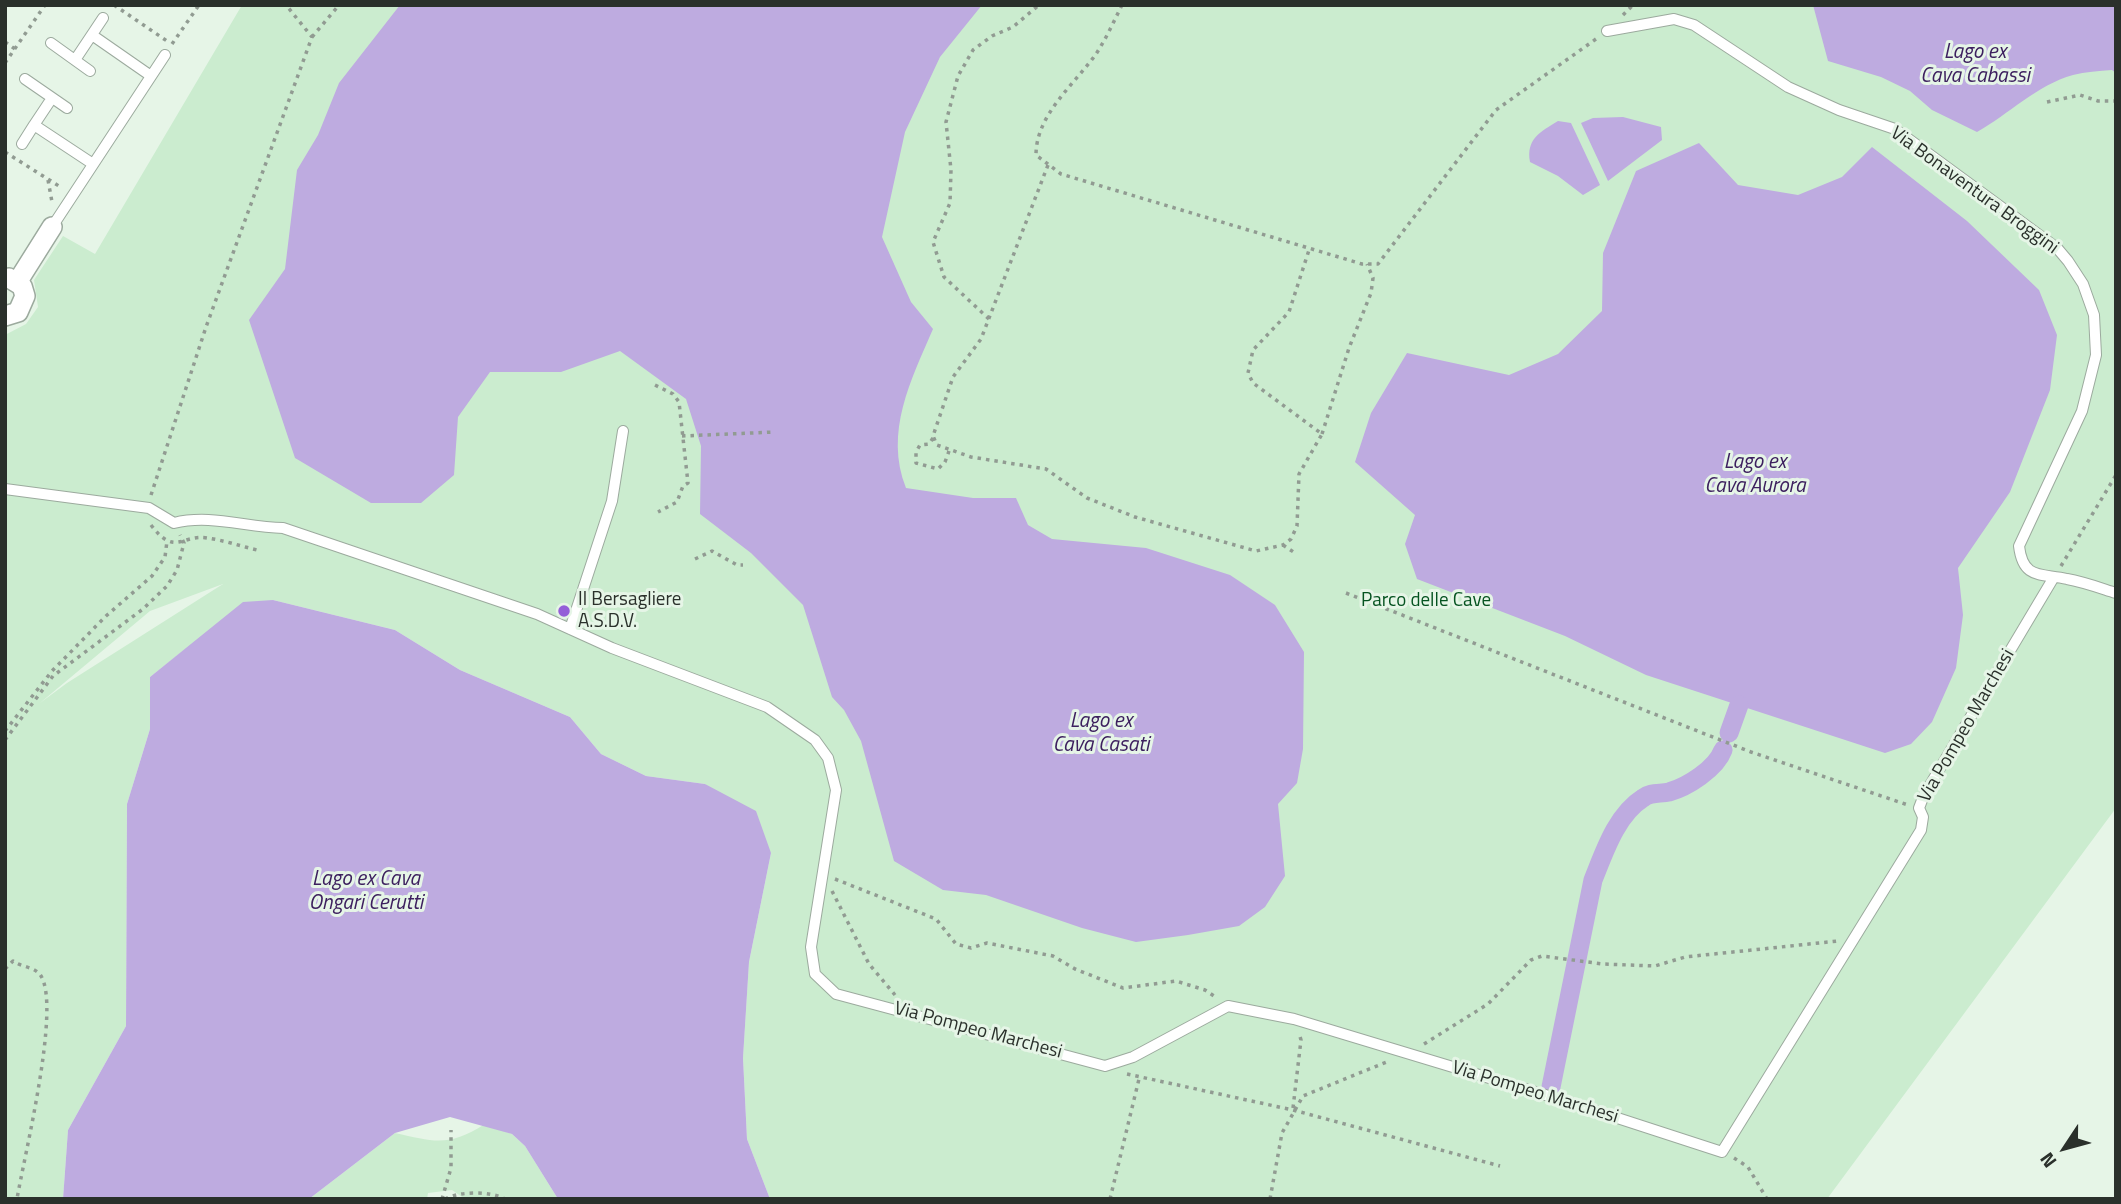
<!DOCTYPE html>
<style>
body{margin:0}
#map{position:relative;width:2121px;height:1204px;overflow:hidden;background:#e6f5e7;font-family:"Titillium Web",sans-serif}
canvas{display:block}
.frame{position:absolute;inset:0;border:7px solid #2a302b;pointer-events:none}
.north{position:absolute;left:2030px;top:1113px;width:70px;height:70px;-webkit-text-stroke:5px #e6f5e7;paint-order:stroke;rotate:234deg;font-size:19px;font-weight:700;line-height:28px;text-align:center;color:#2a302b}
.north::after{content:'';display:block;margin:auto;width:24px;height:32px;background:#2a302b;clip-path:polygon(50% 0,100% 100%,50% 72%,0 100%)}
</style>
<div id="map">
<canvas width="2121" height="1204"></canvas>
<div class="frame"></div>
<div class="north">N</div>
</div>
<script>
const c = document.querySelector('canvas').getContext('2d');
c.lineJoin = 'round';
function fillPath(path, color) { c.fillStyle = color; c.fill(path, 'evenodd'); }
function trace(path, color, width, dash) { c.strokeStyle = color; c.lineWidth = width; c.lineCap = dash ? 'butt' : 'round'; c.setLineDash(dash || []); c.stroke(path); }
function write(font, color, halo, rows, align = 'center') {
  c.font = font + ' "Titillium Web",sans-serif'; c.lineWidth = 6; c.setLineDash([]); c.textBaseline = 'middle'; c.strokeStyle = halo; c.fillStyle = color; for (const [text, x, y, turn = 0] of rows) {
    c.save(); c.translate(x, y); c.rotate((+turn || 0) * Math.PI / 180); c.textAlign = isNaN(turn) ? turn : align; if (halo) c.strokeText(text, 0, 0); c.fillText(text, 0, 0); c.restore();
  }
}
const green = new Path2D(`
 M 242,5 L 2116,5 L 2116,808 L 1827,1199 L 770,1199 L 747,1139 L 743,1058 L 749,962 L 771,853 L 705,784 L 646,776 L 601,754 L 570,717 L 460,670 L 395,630 L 273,600 L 183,651 L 150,677 L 150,729 L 127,804 L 126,1026 L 68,1130 L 63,1199 L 5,1199 L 5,335 L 26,324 L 38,307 L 34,280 L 63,236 L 95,254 ZM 223,584 L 67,683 L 40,703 L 150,611 Z
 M 485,1124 L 512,1134 L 525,1146 L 558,1199 L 465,1199 L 452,1190 L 428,1193 L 427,1199 L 309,1199 L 395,1133 C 435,1142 449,1147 485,1124 Z`);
const water = new Path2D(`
 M 400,5 L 982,5 L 940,57 L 905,132 L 882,237 L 911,302 L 933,329 C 911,380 884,432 906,488 L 973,498 L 1016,498 L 1028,525 L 1052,539 L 1146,548 L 1230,575 L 1275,605 L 1304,652 L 1303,749 L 1297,783 L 1278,804 L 1285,876 L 1265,907 L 1239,926 L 1188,935 L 1136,942 L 1082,928 L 986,895 L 943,890 L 894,861 L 861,741 L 844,710 L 832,697 L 803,605 L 751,553 L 700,514 L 701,446 L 686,399 L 620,351 L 561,372 L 490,372 L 458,417 L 454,475 L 421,503 L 371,503 L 295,458 L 249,320 L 285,269 L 297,170 L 318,135 L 339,83 Z
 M 1813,5 L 2116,5 L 2116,73 L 2112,70 C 2099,71 2085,72 2073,75 C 2037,85 2009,114 1977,132 L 1932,110 L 1910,91 L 1881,77 L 1828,61 Z
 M 1623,117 L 1661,127 L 1662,140 L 1608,181 L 1581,123 L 1593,118 Z
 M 1558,121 L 1571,123 L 1600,185 L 1583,195 L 1558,176 L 1530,162 C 1526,139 1540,132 1558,121 Z
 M 1699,143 L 1738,185 L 1798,195 L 1842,177 L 1872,147 L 1967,221 L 2039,290 L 2057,335 L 2050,390 L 2010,492 L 1958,568 L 1963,615 L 1956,668 L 1932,722 L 1911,744 L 1885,753 L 1646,675 L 1565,636 L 1417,579 L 1405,544 L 1415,515 L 1355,462 L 1371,413 L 1407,353 L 1509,375 L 1558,354 L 1602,311 L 1603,253 L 1636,171 Z
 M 273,600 L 395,630 L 460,670 L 570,717 L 601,754 L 646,776 L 705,784 L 756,811 L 771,853 L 749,962 L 743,1058 L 747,1139 L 770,1199 L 558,1199 L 525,1146 L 512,1134 L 450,1117 L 395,1133 L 309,1199 L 63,1199 L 68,1130 L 126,1026 L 127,804 L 150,729 L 150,677 L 243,602 Z`);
const canal = new Path2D(`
 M 1729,733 L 1739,705
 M 1551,1087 L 1593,880 C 1604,853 1616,815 1643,798 C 1650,792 1660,794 1669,792 C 1687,787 1716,769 1723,750`);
const path = new Path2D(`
 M 114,5 L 167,41
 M 1122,5 C 1114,21 1106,39 1096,54 C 1073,86 1036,115 1036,155 L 1061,174 L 1362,264 L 1378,264 L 1496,110 L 1596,39
 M 1623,15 L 1633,5
 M 312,37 L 339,5
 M 5,42 L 15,49
 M 172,44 L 199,5
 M 5,63 L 45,5
 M 2047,102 L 2080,95 L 2098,101 L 2116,101
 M 5,152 L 62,188
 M 1048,165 L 981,339 L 953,377 L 933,436 L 937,445 L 971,457 L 1046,469 L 1087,498 L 1135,517 L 1256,551 L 1283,545 L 1291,539 L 1297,526 L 1299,474 L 1322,434 L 1253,383 L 1248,373 L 1253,350 L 1289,312 L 1309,250
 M 48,180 L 52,202
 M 989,319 L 944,277 L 933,242 L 950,203 L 951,170 L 946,122 L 958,76 L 973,50 L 992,36 L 1013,27 L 1039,5
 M 655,385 L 673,394 L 679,402 L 688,483 L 683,486 L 677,502 L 658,512
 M 1322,434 L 1349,348 L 1371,293 L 1373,278 L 1367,264
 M 682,436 L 774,432
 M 933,438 L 929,444 L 920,445 L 916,452 L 916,463 L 938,469 L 945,462 L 949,451
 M 151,495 L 206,327 L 312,37 L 286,5
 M 151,525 C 175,557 182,534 207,538 C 223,540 240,546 257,550
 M 1283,545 L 1295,553
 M 695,559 L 712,551 L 737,565 L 743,565
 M 2061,566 L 2116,475
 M 1346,593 L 1751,752 L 1908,805
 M 5,731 L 52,671 L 106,616 L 152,576 L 165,557 L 167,541
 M 5,740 L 53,676 L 143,609 L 167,586 L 177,570 L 184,543 L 180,535
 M 835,879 L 936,919 L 956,944 L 971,948 L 987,943 L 1053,956 L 1075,969 L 1123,988 L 1176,981 L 1205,990 L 1217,998
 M 832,891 L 869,964 L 895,995
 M 5,969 L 13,961 C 21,967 36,967 41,976 C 61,1008 24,1157 17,1199
 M 1424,1044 L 1488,1004 L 1531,960 L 1542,956 L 1603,964 L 1655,966 L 1685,957 L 1838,941
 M 1127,1074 L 1293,1110 L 1500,1166
 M 1293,1108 L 1301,1040 L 1299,1033
 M 1734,1158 L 1748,1167 L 1767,1199
 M 442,1199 L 451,1168 L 451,1130
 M 445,1199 C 460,1191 491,1191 505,1199
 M 1110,1199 L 1139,1079
 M 1270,1199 L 1282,1133 L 1303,1096 L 1389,1061`);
const lane = new Path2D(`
 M 1607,31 L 1674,19 L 1694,25 L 1788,87 L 1839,110 L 1895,129 L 2057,248 L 2068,261 L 2083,284 L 2094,315 L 2096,355 L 2082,411 L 2019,546 C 2023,580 2041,573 2067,579 C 2084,582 2100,588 2116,593
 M 92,35 L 151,76
 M 51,43 L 90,71
 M 75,60 L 103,18
 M 25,79 L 67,108
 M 52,98 L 34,125 L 93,164
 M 22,144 L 34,125
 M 52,227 L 165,55
 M 5,489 L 149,508 L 174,523 C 210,514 245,527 283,528 L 537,614 L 612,648 L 767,707 L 815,740 L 828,758 L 836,790 L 811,947 L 815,974 L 836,994 L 1105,1066 L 1133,1057 L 1228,1006 L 1294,1019 L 1562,1100 L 1722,1152 L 1921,830 L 1923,817 L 1919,808 L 1924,795 L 2054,577
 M 570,629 L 612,501 L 623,431`);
const street = new Path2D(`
 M 18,281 L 52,227
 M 5,316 L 18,312 L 25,296 L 22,286 L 9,278`);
const markers = [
 [564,611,7,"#945fd8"]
];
const streetNames = [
 ["Via Bonaventura Broggini",1974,191,36],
 ["Via Pompeo Marchesi",1967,726,-60],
 ["Via Pompeo Marchesi",978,1031,15],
 ["Via Pompeo Marchesi",1535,1093,17]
];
const poiNames = [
 ["Il Bersagliere",578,600],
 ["A.S.D.V.",578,622]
];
const parkNames = [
 ["Parco delle Cave",1426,601]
];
const waterNames = [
 ["Lago ex",1975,53],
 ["Cava Cabassi",1975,77],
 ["Lago ex",1755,463],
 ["Cava Aurora",1755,487],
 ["Lago ex",1101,722],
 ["Cava Casati",1101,746],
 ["Lago ex Cava",366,880],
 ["Ongari Cerutti",366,904]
];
fillPath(green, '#cbeccf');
fillPath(water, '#beabe0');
trace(canal, '#beabe0', 19);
trace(lane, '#9caa9e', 12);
trace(street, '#9caa9e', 22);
trace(path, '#919b92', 3.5, [3.5, 5]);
trace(lane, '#fff', 10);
trace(street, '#fff', 19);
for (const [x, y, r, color] of markers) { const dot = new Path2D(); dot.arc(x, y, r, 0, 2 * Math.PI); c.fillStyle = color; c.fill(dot); trace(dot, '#e6f5e7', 2.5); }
write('19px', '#2a302b', '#e6f5e7', streetNames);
write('19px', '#2a302b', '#e6f5e7', poiNames, 'left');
write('19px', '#055320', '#e6f5e7', parkNames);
write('italic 21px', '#3d205f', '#e6f5e7', waterNames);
</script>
